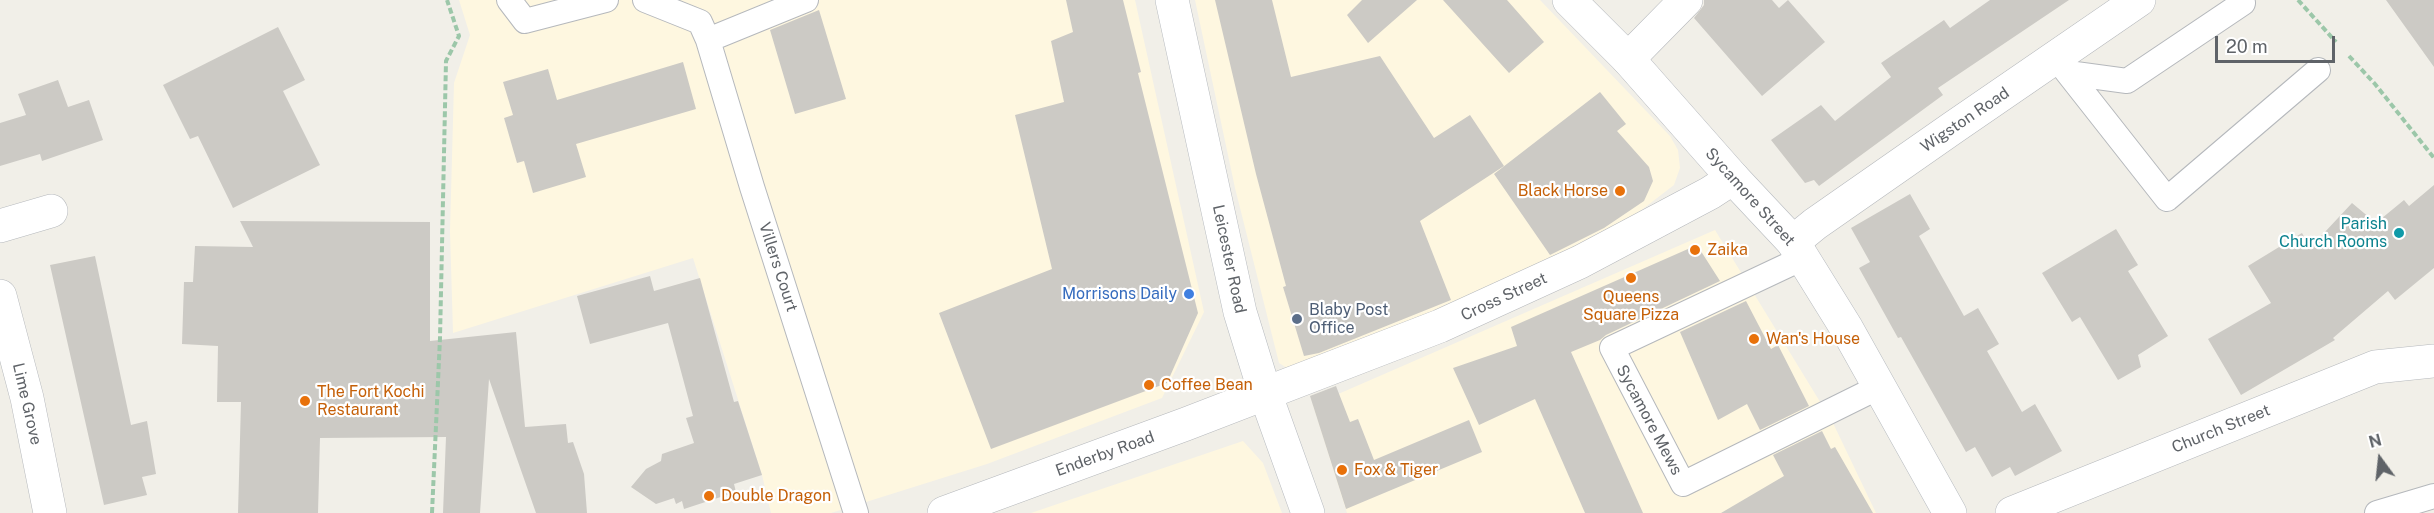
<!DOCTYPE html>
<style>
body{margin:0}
#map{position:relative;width:2434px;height:513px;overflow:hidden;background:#f1efe8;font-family:"Public Sans",sans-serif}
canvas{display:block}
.north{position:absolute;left:2350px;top:429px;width:60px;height:60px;-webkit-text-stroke:4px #fff;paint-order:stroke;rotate:345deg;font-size:16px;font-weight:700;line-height:24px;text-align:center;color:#5f6368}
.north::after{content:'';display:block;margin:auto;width:21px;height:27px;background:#5f6368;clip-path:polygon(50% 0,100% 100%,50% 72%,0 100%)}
.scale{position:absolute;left:2215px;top:36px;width:120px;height:27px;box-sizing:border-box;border:3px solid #5f6368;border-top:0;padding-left:8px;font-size:18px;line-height:21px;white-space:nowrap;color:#5f6368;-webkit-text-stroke:4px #fff;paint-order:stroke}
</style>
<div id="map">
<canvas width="2434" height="513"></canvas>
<div class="north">N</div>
<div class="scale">20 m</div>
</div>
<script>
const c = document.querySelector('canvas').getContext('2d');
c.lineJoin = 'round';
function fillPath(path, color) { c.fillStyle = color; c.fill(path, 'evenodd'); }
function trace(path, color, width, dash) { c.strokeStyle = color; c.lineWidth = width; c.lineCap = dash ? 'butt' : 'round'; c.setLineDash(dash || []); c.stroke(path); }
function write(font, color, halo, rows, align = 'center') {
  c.font = font + ' "Public Sans",sans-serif'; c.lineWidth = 4.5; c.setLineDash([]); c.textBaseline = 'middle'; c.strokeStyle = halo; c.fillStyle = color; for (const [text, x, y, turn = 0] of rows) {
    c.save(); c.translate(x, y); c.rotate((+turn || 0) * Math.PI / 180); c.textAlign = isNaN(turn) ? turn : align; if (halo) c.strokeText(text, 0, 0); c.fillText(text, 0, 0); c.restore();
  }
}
const commercial = new Path2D(`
 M 459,0 L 1135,0 L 1204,312 L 1162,398 L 987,464 L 831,513 L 771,513 L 762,475 L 693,258 L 453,333 L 450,231 L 454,83 L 470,35 Z
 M 1195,0 L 1540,0 L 1670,136 L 1678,150 L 1680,168 L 1674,185 L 1622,225 L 1535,273 L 1287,368 L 1279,363 L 1235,188 Z
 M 1715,230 L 1833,423 L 1876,513 L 1347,513 L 1313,405 Z
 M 1243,441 L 1263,463 L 1282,513 L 1031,513 Z`);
const building = new Path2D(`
 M 1066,0 L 1123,0 L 1141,72 L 1138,73 L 1198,313 L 1167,383 L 991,449 L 939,313 L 1052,269 L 1015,115 L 1064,102 L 1051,41 L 1073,32 Z
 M 1215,0 L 1272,0 L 1291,77 L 1380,56 L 1434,138 L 1470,115 L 1504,166 L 1420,221 L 1451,300 L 1319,353 L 1304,356 L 1283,287 L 1286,286 L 1256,174 Z
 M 1362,0 L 1417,0 L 1368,43 L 1347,15 Z
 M 1443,0 L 1507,0 L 1544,42 L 1509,73 Z
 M 1704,0 L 1772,0 L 1779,8 L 1788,0 L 1825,42 L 1762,96 L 1694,18 L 1704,5 Z
 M 1990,0 L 2069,0 L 1938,88 L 1943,95 L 1819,186 L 1814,180 L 1805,183 L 1771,140 L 1821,105 L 1835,121 L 1891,77 L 1881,63 L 1944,20 L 1950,28 Z
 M 2386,0 L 2434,0 L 2434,67 Z
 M 819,10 L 846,99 L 795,114 L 770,30 Z
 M 278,27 L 305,80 L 283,91 L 320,165 L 233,208 L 198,136 L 190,139 L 163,85 Z
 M 683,62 L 696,109 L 576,144 L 586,177 L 533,193 L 524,161 L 517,163 L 504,118 L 513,115 L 503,82 L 548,69 L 557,100 Z
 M 58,80 L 68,107 L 89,100 L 103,140 L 42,161 L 40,154 L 0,166 L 0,123 L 26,115 L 18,94 Z
 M 1600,92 L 1626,124 L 1617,131 L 1649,167 L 1653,181 L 1644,201 L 1604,228 L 1550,255 L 1494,174 Z
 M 2434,185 L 2434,268 L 2395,300 L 2388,291 L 2333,338 L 2335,340 L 2241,395 L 2208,339 L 2271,303 L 2248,266 L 2302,233 L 2310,248 L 2352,203 L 2376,223 L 2404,200 L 2409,206 Z
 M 1910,194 L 1930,229 L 1919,236 L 1964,316 L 1978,308 L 1999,344 L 1987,351 L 2022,412 L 2035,404 L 2062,451 L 2015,476 L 2010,467 L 1992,477 L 1975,447 L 1966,452 L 1901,337 L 1898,338 L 1859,268 L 1870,262 L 1851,228 Z
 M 240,221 L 430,222 L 430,341 L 516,332 L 525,427 L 566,424 L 568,443 L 573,442 L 584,474 L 587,513 L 536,513 L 489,379 L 480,513 L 443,513 L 446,437 L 320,438 L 318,513 L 238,513 L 241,402 L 217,402 L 218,346 L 182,344 L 184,282 L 193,282 L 195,246 L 253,247 Z
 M 2116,229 L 2138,265 L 2128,271 L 2168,336 L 2138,355 L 2141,367 L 2118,380 L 2080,317 L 2072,322 L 2042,273 Z
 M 1697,245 L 1720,281 L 1606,335 L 1600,340 L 1571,352 L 1643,513 L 1585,513 L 1535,399 L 1479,425 L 1453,368 L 1517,346 L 1511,327 Z
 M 95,256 L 131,425 L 147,421 L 156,474 L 142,477 L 147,495 L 104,505 L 50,265 Z
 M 650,276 L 654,291 L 700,278 L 734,402 L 738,401 L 762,475 L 734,484 L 736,492 L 684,509 L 682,501 L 676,504 L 674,498 L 656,504 L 631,487 L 646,469 L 661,461 L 662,454 L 694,443 L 686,418 L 693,416 L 668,323 L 590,344 L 577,296 Z
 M 1746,301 L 1771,349 L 1778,345 L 1809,406 L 1760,430 L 1747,404 L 1718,420 L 1680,332 Z
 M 1336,386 L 1350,422 L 1358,419 L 1374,460 L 1469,420 L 1482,452 L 1346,509 L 1310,396 Z
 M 1822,431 L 1831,449 L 1835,447 L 1873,513 L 1721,513 L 1784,476 L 1773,455 Z`);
const path = new Path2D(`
 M 2298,0 L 2336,42
 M 2349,56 L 2375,84 L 2434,158
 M 432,513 L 440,338 L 446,61 L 459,36 L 447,0`);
const lane = new Path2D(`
 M 509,0 L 525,21 L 606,0
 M 645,0 L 700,22 L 708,40 L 752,187 L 856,513
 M 708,40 L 806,0
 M 2056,58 L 2167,199 L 2318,70
 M 2068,73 L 2127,81 L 2243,3
 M 1803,258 L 1612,348 L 1683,484 L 1879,387
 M 2377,513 L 2434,496`);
const street = new Path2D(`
 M 1628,59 L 1686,0
 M 0,226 L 51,211
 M 1793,242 L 1815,224 L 1954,127 L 2139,0
 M 0,296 L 27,398 L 50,513
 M 944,513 L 1186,424 L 1440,326 L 1580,262 L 1710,193 L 1733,178
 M 2012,513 L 2375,367 L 2434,361`);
const secondary = new Path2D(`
 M 1172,0 L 1240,312 L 1265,393 L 1308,513
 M 1569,0 L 1628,59 L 1733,178 L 1793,242 L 1847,329 L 1950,513`);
const markers = [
 [1620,191,6,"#e8710a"],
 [2399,233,6,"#0f9aa8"],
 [1695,250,6,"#e8710a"],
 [1631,278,6,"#e8710a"],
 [1189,294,6,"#3f7fe0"],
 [1297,319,6,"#5c6f8a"],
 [1754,339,6,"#e8710a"],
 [1149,385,6,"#e8710a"],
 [305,401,6,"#e8710a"],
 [1342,470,6,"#e8710a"],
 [709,496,6,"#e8710a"]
];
const streetNames = [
 ["Wigston Road",1965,120,-34],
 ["Sycamore Street",1750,197,48],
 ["Leicester Road",1229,259,78],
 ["Villers Court",778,267,72],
 ["Cross Street",1504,297,-25],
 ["Lime Grove",27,404,77],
 ["Sycamore Mews",1649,420,62],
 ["Church Street",2221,429,-22],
 ["Enderby Road",1105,454,-20]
];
const foodNames = [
 ["Black Horse",1608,191,"right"],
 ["Zaika",1707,250],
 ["Queens",1631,297,"center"],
 ["Square Pizza",1631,315,"center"],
 ["Wan's House",1766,339],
 ["Coffee Bean",1161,385],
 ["The Fort Kochi",317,392],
 ["Restaurant",317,410],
 ["Fox & Tiger",1354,470],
 ["Double Dragon",721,496]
];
const cultureNames = [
 ["Parish",2387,224],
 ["Church Rooms",2387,242]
];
const shopNames = [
 ["Morrisons Daily",1177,294]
];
const serviceNames = [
 ["Blaby Post",1309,310],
 ["Office",1309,328]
];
fillPath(commercial, '#fef7e0');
fillPath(building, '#cccac5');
trace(lane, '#b5b8bc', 26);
trace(street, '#b5b8bc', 34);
trace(secondary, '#b6babf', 34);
trace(path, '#9cc7a9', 4, [6, 3]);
trace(lane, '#fff', 24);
trace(street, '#fff', 33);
trace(secondary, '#fff', 33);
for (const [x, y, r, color] of markers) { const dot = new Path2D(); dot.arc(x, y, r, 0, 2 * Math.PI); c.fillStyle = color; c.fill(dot); trace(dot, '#fff', 2); }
write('16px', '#5f6368', '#fff', streetNames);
write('16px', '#c56008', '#fff', foodNames, 'left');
write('16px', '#0d838f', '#fff', cultureNames, 'right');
write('16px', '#366cbe', '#fff', shopNames, 'right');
write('16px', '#4e5e75', '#fff', serviceNames, 'left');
</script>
